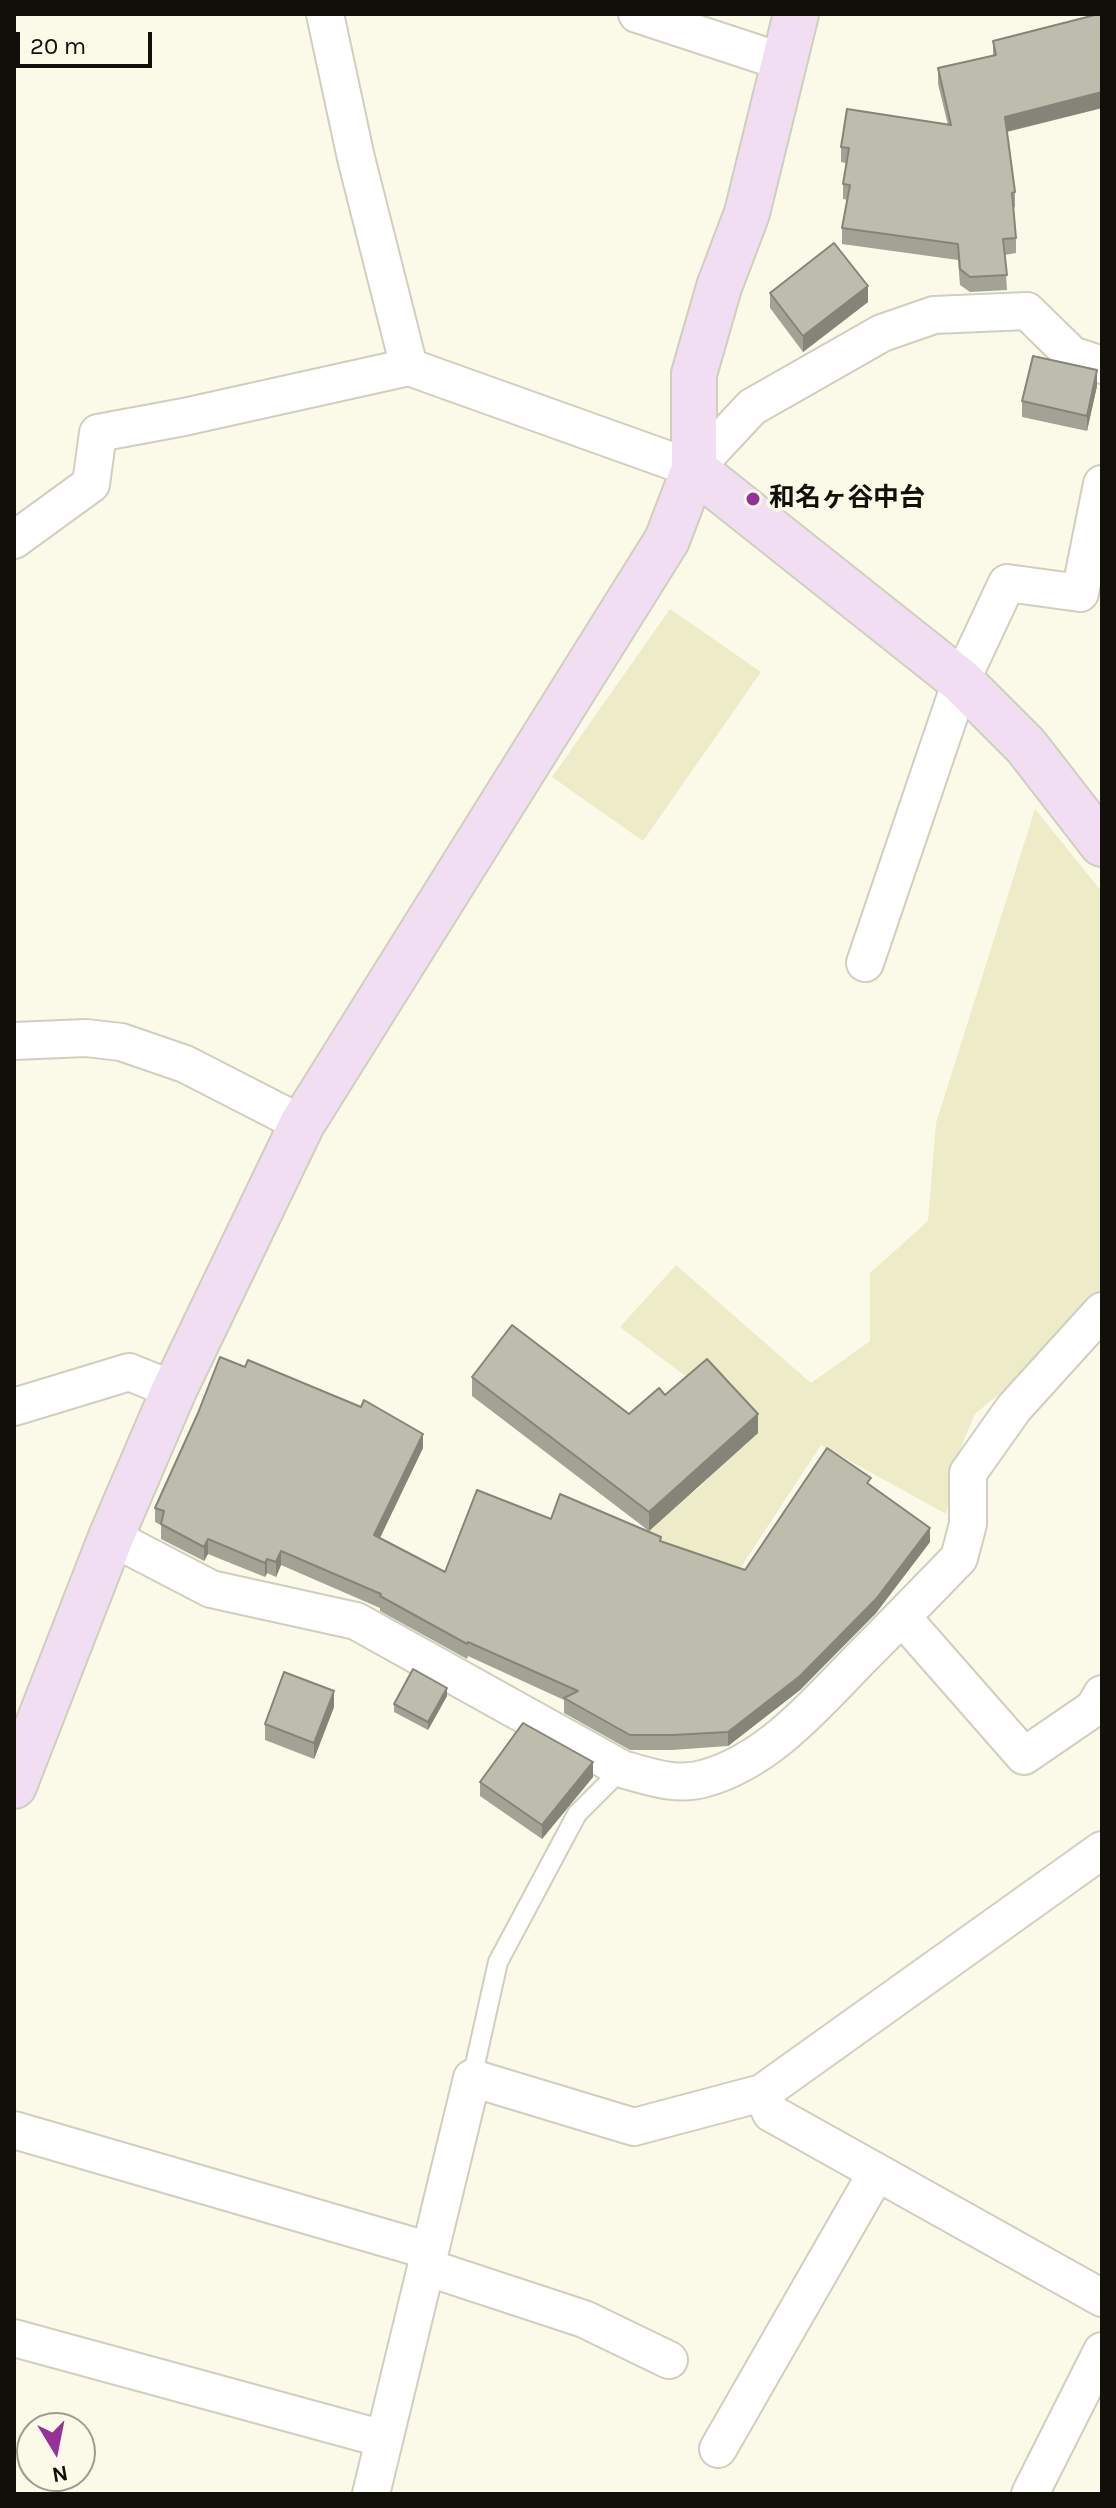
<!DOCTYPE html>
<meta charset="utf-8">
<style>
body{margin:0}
#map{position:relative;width:1116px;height:2508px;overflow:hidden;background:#fbfae9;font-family:Karla,sans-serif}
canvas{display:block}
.frame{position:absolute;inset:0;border:16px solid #100f0a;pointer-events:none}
.north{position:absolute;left:16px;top:2412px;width:80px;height:80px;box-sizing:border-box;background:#fbfae9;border:2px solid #9d9c90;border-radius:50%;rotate:170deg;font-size:22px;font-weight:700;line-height:32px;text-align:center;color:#100f0a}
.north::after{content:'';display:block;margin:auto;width:28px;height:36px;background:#963197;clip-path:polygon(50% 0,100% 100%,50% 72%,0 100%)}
.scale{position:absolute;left:16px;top:32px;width:136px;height:36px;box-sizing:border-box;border:4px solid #100f0a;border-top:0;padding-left:10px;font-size:24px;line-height:28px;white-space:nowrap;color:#100f0a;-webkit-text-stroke:6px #fbfae9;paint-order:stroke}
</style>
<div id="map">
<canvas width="1116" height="2508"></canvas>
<div class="frame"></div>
<div class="north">N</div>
<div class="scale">20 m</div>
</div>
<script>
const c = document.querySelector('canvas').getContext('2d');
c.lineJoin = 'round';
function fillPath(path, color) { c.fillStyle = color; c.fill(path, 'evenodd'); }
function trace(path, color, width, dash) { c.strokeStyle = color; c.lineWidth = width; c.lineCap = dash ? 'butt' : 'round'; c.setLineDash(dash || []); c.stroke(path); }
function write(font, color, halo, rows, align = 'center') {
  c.font = font + ' Karla,"Noto Sans JP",sans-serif'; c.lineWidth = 7; c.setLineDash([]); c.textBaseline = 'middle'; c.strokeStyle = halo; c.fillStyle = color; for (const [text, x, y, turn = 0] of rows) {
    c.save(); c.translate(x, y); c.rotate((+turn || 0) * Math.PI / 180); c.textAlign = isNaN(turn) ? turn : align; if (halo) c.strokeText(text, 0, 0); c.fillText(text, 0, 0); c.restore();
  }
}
const green = new Path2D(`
 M 670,609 L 761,672 L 643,841 L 552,777 Z
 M 1035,809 L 1102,892 L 1102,1291 L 1029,1369 L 975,1414 L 955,1461 L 946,1514 L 821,1445 L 734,1578 L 635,1534 L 699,1488 L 756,1429 L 620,1327 L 676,1265 L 811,1383 L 870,1341 L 870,1273 L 928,1221 L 936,1123 Z`);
const lane = new Path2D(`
 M 472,2078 L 498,1962 L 577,1814 L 622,1769`);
const street = new Path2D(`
 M 325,14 L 356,158 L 409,367
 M 637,14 L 783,62
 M 14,540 L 91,484 L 98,433 L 184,417 L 409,367 L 694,469 L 752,407 L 882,333 L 934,315 L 1027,311 L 1072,355 L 1102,365
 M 865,963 L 961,681 L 1007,583 L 1080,593 L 1102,484
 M 14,1041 L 86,1038 L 121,1042 L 185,1064 L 302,1124
 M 14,1407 L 129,1372 L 174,1390
 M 111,1537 L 211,1589 L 356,1621 L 622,1769 C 650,1777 678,1787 706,1778 C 769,1760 816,1704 860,1659 C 893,1626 926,1592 959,1558 L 968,1524 L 968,1473 L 1014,1408 L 1102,1311
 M 902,1617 L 1024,1756 L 1094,1708 L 1102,1694
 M 762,2093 L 1102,1850
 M 14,2130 L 430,2251
 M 426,2267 L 584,2319 L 669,2360
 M 14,2338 L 384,2439
 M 718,2449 L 877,2172
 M 371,2494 L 472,2078 L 634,2127 L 762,2093 L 771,2113 L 1102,2298
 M 1030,2494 L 1102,2351`);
const secondary = new Path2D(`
 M 694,469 L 961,681 L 1026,746 L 1102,844
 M 14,1786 L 111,1537 L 174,1390 L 302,1124 L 667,540 L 694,469 L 694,374 L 719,287 L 747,213 L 796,14`);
const wall = new Path2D(`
 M 1102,14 L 1102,108 L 1007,132 L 1015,192 L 1015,207 L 1013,208 L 1016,238 L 1016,253 L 1005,255 L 1007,290 L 970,292 L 960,285 L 958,260 L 842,244 L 842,228 L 848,200 L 843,199 L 843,184 L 846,163 L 841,162 L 841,147 L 948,125 L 938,84 L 938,68 L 993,56 L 993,41 Z
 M 770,293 L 868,302 L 803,352 L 770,308 Z
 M 1097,386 L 1087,431 L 1022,417 L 1022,401 Z
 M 472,1377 L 629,1414 L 665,1395 L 758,1433 L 649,1531 L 472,1396 Z
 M 423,1448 L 380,1538 L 445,1572 L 551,1519 L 661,1542 L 745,1570 L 871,1485 L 930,1542 L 876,1613 L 800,1690 L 728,1746 L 672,1750 L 630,1750 L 564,1713 L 564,1700 L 468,1656 L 467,1659 L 380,1611 L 380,1608 L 281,1565 L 276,1577 L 267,1573 L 265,1577 L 208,1554 L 204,1561 L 161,1539 L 161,1525 L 155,1522 L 155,1508 Z
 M 447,1696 L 428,1730 L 394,1712 L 394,1704 Z
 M 334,1707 L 314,1759 L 265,1740 L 265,1724 Z
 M 593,1777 L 542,1839 L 480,1796 L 480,1782 Z`);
const shadedWall = new Path2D(`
 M 1102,92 L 1102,108 L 1005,132 L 1005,117 Z
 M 868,286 L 868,302 L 803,352 L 803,336 Z
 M 1097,370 L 1097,386 L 1087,431 L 1087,416 Z
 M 758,1414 L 758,1433 L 649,1531 L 649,1512 Z
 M 423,1434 L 423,1448 L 374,1550 L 374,1535 Z
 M 930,1528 L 930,1542 L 876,1613 L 800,1690 L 728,1746 L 728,1732 Z
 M 208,1539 L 208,1554 L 204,1561 L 204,1547 Z
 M 281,1551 L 281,1565 L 276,1577 L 276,1562 Z
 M 267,1559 L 267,1573 L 265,1577 L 265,1563 Z
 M 447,1688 L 447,1696 L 428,1730 L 428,1722 Z
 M 334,1691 L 334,1707 L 314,1759 L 314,1743 Z
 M 593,1762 L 593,1777 L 542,1839 L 542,1825 Z`);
const building = new Path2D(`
 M 1099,14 L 1102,14 L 1102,92 L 1005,117 L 1015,192 L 1012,193 L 1016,238 L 1003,239 L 1007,275 L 970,277 L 960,269 L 958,244 L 842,228 L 850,185 L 843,184 L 849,148 L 841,147 L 847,109 L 951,125 L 938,68 L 996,55 L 993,41 Z
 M 834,243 L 868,286 L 803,336 L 770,293 Z
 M 1033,356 L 1097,370 L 1087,416 L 1022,401 Z
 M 512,1325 L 629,1414 L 659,1388 L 665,1395 L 707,1359 L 758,1414 L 649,1512 L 472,1377 Z
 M 220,1357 L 245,1367 L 248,1360 L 361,1407 L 364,1400 L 423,1434 L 374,1535 L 445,1572 L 477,1490 L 551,1519 L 560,1494 L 661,1537 L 660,1541 L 745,1570 L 827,1448 L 871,1478 L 867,1483 L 930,1528 L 876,1599 L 800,1676 L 728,1732 L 672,1735 L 630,1735 L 564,1698 L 578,1691 L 468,1642 L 467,1644 L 380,1596 L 381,1594 L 281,1551 L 276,1562 L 267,1559 L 265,1563 L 208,1539 L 204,1547 L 161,1524 L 164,1511 L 155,1508 L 198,1413 Z
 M 413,1669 L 447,1688 L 428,1722 L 394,1704 Z
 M 284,1672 L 334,1691 L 314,1743 L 265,1724 Z
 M 523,1723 L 593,1762 L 542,1825 L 480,1782 Z`);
const markers = [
 [753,499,8,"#963197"]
];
const poiNames = [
 ["和名ヶ谷中台",769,499]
];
fillPath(green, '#eeebc9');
trace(lane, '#d0cfbf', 22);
trace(street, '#d0cfbf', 40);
trace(secondary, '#d0cfbf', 48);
trace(lane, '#fff', 18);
trace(street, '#fff', 36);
trace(secondary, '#f2def2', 44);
fillPath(wall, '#a3a395');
fillPath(shadedWall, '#858479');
fillPath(building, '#bebdad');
trace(building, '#858479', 2);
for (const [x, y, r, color] of markers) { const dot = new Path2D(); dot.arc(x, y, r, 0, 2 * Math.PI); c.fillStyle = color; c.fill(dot); trace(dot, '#fbfae9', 3); }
write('bold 26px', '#100f0a', '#fbfae9', poiNames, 'left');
</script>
